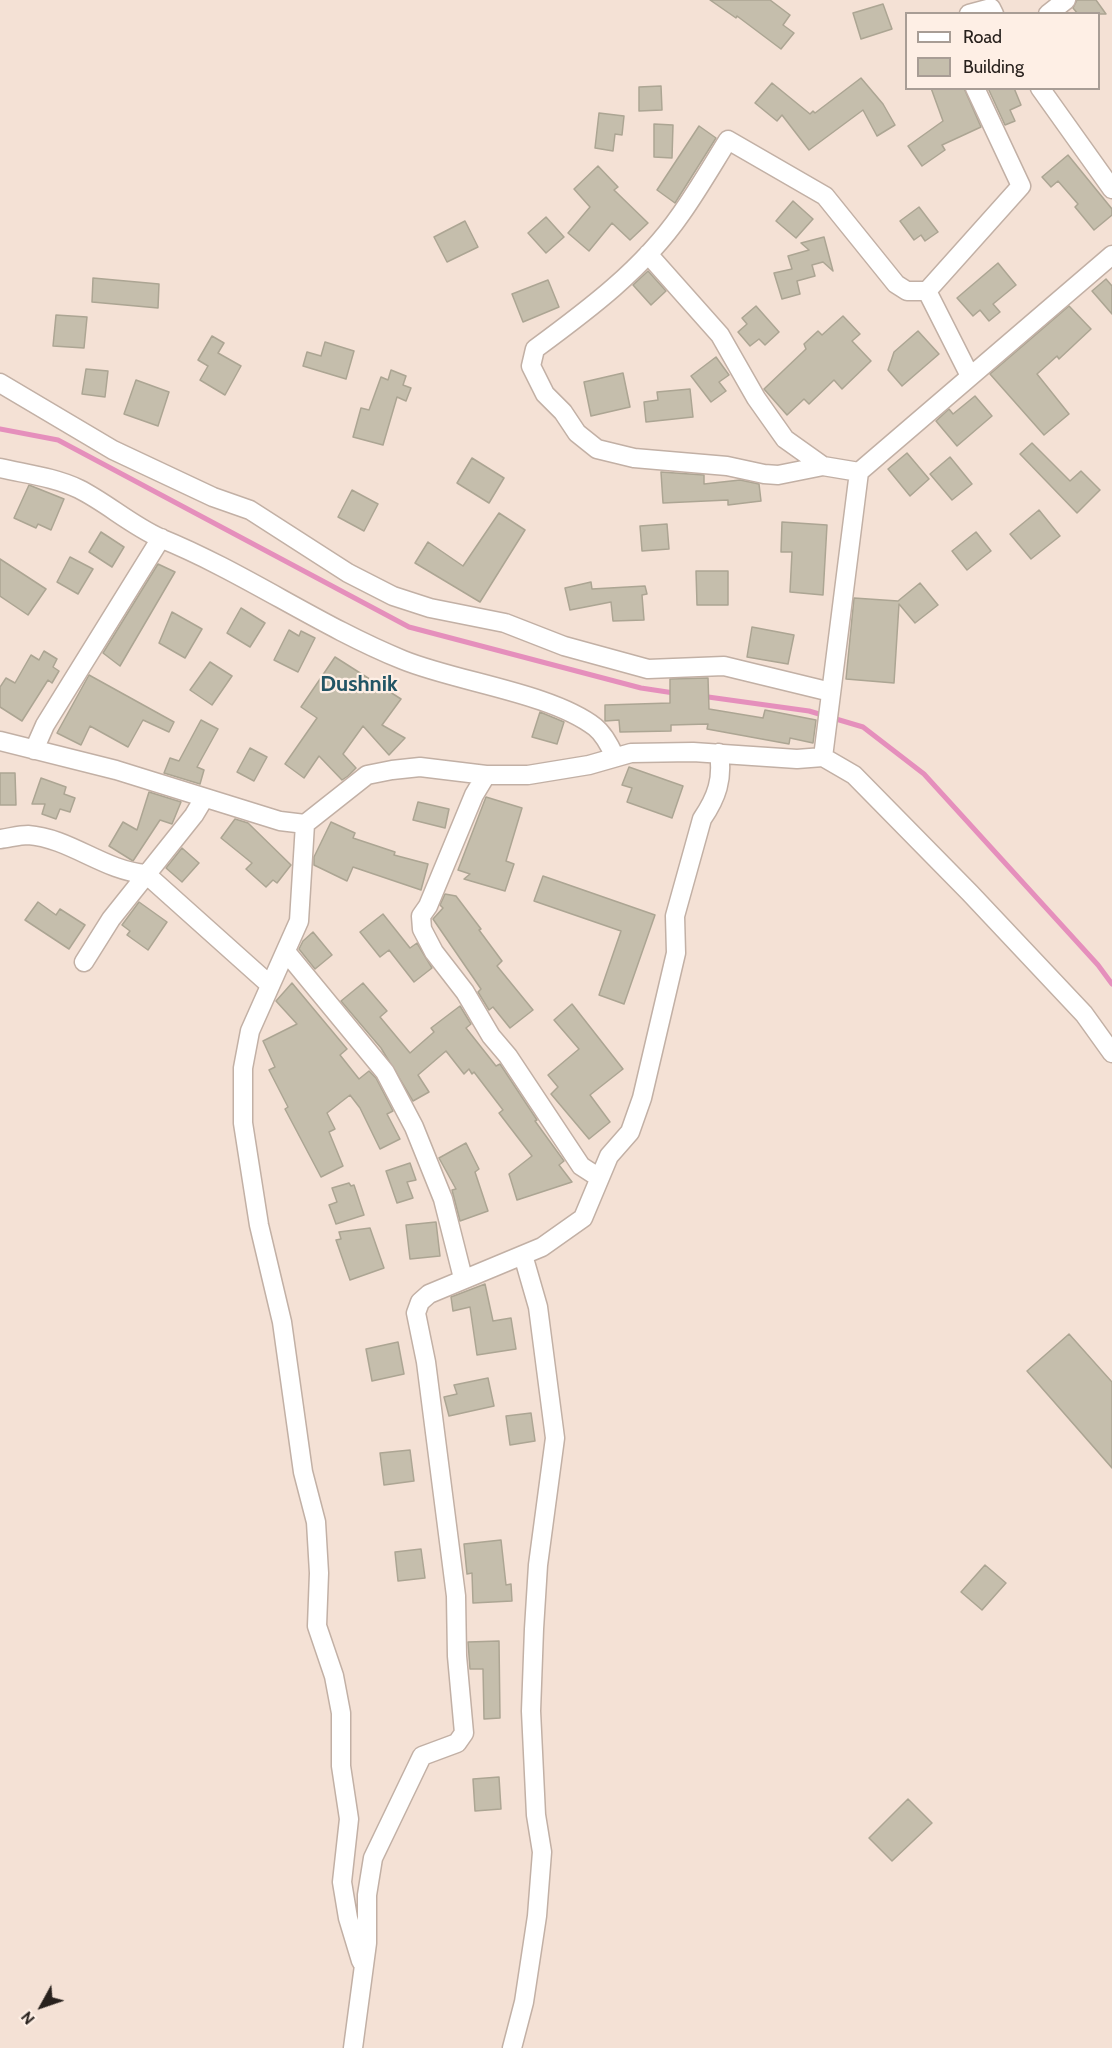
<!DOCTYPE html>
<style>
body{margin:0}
#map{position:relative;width:1112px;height:2048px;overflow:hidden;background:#f4e1d5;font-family:Cabin,sans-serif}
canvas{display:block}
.legend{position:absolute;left:905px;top:12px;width:195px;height:78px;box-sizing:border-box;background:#feefe5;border:2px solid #a89d95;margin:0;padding:8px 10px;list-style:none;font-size:18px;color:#28211d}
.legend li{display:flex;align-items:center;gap:12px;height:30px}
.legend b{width:30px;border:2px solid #a89d95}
.north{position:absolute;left:12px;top:1976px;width:60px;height:60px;-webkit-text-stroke:4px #feefe5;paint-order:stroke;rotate:230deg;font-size:16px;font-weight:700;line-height:24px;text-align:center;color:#28211d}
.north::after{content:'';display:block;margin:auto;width:21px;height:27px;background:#28211d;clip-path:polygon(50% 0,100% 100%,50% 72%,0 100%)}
</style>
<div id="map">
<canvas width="1112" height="2048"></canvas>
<ul class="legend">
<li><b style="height:8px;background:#fff"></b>Road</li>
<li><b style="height:16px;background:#c5beac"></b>Building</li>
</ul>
<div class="north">N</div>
</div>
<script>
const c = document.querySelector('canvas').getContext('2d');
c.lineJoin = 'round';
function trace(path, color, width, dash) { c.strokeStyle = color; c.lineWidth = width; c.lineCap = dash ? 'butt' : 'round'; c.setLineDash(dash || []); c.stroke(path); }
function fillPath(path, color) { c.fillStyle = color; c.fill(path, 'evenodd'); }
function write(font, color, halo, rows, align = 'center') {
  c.font = font + ' Cabin,sans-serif'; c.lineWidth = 4.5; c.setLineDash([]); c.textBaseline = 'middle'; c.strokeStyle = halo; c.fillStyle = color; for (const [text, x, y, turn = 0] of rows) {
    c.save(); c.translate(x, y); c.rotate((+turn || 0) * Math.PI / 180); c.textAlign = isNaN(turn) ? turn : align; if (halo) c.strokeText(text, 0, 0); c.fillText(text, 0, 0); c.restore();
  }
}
const stream = new Path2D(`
 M 0,429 L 58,440 L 409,627 L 641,688 L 674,693
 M 701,696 L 809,711 L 863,727 L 924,774 L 1098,965 L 1112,984`);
const building = new Path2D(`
 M 710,0 L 770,0 L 790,15 L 783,25 L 794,33 L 781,49 L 737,16 L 736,18 Z
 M 1077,0 L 1096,0 L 1106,14 L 1078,14 L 1073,8 Z
 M 883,4 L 892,29 L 861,39 L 853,13 Z
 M 861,78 L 883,104 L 895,125 L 877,136 L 863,110 L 809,150 L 782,115 L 777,121 L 755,103 L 772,83 L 810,114 L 813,111 L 815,113 Z
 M 661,86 L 662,110 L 639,111 L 639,87 Z
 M 931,88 L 964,88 L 981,127 L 942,145 L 945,150 L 922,166 L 908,146 L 943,121 Z
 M 988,88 L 1014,88 L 1021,105 L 1010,110 L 1015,121 L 1005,125 Z
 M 599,113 L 624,116 L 622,135 L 615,134 L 613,151 L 595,148 Z
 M 654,124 L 673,125 L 672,158 L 654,157 Z
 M 699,126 L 716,138 L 675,203 L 657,190 Z
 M 1068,155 L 1112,209 L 1112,215 L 1094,230 L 1075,207 L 1078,204 L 1058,181 L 1051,187 L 1042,177 Z
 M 598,166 L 618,187 L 614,190 L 648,223 L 630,240 L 612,223 L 589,251 L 568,233 L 590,207 L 574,189 Z
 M 793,201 L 813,219 L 796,238 L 776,221 Z
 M 919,207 L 938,232 L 925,241 L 921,235 L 914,240 L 900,221 Z
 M 546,217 L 564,237 L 546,253 L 528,233 Z
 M 465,221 L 478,247 L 447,262 L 434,237 Z
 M 824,237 L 833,271 L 823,262 L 812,265 L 815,276 L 797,281 L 800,294 L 782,299 L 774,273 L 792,269 L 788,256 L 809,250 L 801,243 Z
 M 998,263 L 1016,285 L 993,304 L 1000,312 L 989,321 L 980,310 L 973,316 L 957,298 Z
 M 648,271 L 666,291 L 651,305 L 633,285 Z
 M 93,278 L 159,284 L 158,308 L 92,302 Z
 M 1106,279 L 1112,286 L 1112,314 L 1092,291 Z
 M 548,280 L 559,307 L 523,322 L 512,294 Z
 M 756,306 L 779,332 L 765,345 L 759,339 L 750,346 L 738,332 L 747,324 L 742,318 Z
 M 1069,306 L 1091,329 L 1059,359 L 1057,356 L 1037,374 L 1069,414 L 1044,435 L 990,374 Z
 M 56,315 L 87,317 L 84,348 L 53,346 Z
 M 843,316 L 860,334 L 852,341 L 871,361 L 842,389 L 834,380 L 809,404 L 804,399 L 787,415 L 764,389 L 806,349 L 804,344 L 818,331 L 822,335 Z
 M 918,331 L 939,354 L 902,386 L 888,370 L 894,352 Z
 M 212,336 L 224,343 L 218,353 L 241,366 L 225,395 L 200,380 L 208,366 L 198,360 Z
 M 325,342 L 354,351 L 346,379 L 303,366 L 307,352 L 321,356 Z
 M 716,357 L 729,375 L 719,382 L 726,391 L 711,402 L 691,376 Z
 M 86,369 L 108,371 L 105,397 L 82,394 Z
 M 391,370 L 406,376 L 403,385 L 411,388 L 406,401 L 397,397 L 383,445 L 353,437 L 361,408 L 369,410 L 381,377 L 388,380 Z
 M 623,373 L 630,407 L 591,416 L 584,382 Z
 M 136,380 L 169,392 L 158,426 L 124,414 Z
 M 690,389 L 693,417 L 646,422 L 644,402 L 658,400 L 657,392 Z
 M 975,396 L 992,416 L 957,446 L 936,421 L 949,409 L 953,414 Z
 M 1032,443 L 1070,481 L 1081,471 L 1100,490 L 1077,513 L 1020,454 Z
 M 907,453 L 929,479 L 910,496 L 888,469 Z
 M 950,457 L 972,484 L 952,500 L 930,474 Z
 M 472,458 L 504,478 L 489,503 L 457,483 Z
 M 661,472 L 704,475 L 704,484 L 740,480 L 759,484 L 761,501 L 728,505 L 728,500 L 663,503 Z
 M 29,485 L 64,499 L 51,530 L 38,524 L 36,528 L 14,518 Z
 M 352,490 L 378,504 L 364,531 L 338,517 Z
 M 1039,510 L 1060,536 L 1031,559 L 1010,534 Z
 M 499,513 L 525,530 L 480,602 L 415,563 L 428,542 L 463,566 Z
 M 782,522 L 827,525 L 823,595 L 790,592 L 792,552 L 781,552 Z
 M 667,524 L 669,549 L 642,551 L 640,526 Z
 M 101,532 L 124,547 L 112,567 L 89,552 Z
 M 976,532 L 991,551 L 967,570 L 952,551 Z
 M 70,557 L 93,569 L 78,594 L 57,582 Z
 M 0,559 L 46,589 L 28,615 L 0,596 Z
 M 158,564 L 175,572 L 120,666 L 103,653 Z
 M 696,571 L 728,571 L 728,605 L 697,605 Z
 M 591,582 L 592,589 L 645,586 L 647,594 L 642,595 L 644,620 L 613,621 L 611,602 L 570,610 L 565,588 Z
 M 920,583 L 938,605 L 915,623 L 899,604 L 894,683 L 846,679 L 854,598 L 898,601 Z
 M 241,608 L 265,623 L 250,647 L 227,633 Z
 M 172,612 L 202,629 L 185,658 L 159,643 Z
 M 752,627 L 794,635 L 788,664 L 747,657 Z
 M 289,630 L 299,636 L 301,631 L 315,638 L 298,672 L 274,660 Z
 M 44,651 L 57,659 L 53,667 L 59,671 L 52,683 L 48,680 L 22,721 L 0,707 L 0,687 L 6,678 L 15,683 L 31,655 L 39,660 Z
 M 335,657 L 401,699 L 382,725 L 405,738 L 389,755 L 363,726 L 343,754 L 356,768 L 348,776 L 342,780 L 319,756 L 304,778 L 285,764 L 317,718 L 301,707 Z
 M 210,662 L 232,676 L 212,705 L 190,690 Z
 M 89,675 L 174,722 L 169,732 L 143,720 L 128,747 L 90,726 L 81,745 L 57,733 Z
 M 708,678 L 709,709 L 763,718 L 765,710 L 816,720 L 813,743 L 790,738 L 789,744 L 707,729 L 708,724 L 671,725 L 671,731 L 620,732 L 619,720 L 605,721 L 605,705 L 670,703 L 670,679 Z
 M 540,712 L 564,722 L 557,744 L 532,737 Z
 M 201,720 L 218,729 L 197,767 L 204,770 L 200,784 L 164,773 L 170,758 L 179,761 Z
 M 250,748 L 267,757 L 254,781 L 237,772 Z
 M 629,767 L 683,786 L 672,818 L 627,802 L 632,788 L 622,785 Z
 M 0,773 L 15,773 L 16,805 L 0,805 Z
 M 41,778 L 66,787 L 64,794 L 75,798 L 70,812 L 60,809 L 56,819 L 42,814 L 45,804 L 32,804 Z
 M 149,792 L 181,802 L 172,824 L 160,820 L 133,861 L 109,846 L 123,822 L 137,830 Z
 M 486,797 L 522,808 L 506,861 L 514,864 L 505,891 L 464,879 L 470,874 L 458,870 Z
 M 418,802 L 449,809 L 445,828 L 413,820 Z
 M 235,819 L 248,823 L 291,865 L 277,883 L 273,880 L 266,887 L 246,869 L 252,863 L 221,838 Z
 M 331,822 L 355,833 L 353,838 L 395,852 L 394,855 L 428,864 L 421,890 L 353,867 L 347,881 L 314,865 L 314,857 Z
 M 182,848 L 199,863 L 182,882 L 166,868 Z
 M 543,876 L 655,915 L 624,1004 L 599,995 L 621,931 L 534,901 Z
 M 445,894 L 456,896 L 481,929 L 479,930 L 502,961 L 497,966 L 533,1010 L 510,1028 L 493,1007 L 489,1010 L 478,992 L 481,989 L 433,919 L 443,908 L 440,905 Z
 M 38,902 L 56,915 L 60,909 L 85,925 L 69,949 L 25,920 Z
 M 139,902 L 167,922 L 148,950 L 127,935 L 130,931 L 122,925 Z
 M 383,914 L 410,948 L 417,943 L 432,968 L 414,982 L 389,950 L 380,957 L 360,932 Z
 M 313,932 L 332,955 L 315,969 L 299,949 L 303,941 Z
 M 292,983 L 347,1049 L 340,1055 L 359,1079 L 369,1071 L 376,1078 L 393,1111 L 387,1114 L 400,1139 L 380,1149 L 360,1108 L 350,1095 L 327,1113 L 335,1129 L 329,1132 L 343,1166 L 321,1177 L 285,1109 L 288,1107 L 269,1070 L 275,1067 L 263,1041 L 297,1024 L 276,1001 Z
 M 363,983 L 387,1011 L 380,1017 L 410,1053 L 434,1032 L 431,1028 L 460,1006 L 471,1024 L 466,1028 L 496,1066 L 500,1064 L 537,1120 L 535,1121 L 564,1161 L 559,1165 L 572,1182 L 517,1200 L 509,1174 L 532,1156 L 499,1113 L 503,1110 L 474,1072 L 472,1074 L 469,1069 L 464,1074 L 446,1051 L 418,1075 L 429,1092 L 413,1101 L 381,1048 L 341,1001 Z
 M 572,1004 L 623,1069 L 590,1095 L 610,1122 L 589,1139 L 551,1094 L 558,1087 L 548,1075 L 579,1049 L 554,1020 Z
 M 466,1143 L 479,1169 L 475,1172 L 488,1211 L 460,1221 L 452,1190 L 456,1189 L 439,1158 Z
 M 410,1163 L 416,1180 L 407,1182 L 413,1198 L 397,1203 L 386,1171 Z
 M 349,1183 L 351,1186 L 354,1185 L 364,1215 L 336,1224 L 329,1205 L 337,1202 L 332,1188 Z
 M 436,1222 L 440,1256 L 410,1259 L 406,1225 Z
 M 370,1228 L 384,1268 L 350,1280 L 336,1240 L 341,1239 L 339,1232 Z
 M 485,1284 L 493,1321 L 511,1318 L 516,1349 L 477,1355 L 470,1307 L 453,1311 L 451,1297 Z
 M 1069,1334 L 1112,1382 L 1112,1468 L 1027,1371 Z
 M 398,1342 L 404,1374 L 372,1381 L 366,1349 Z
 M 488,1378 L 494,1406 L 449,1416 L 444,1397 L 457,1394 L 454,1385 Z
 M 531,1413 L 535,1441 L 510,1445 L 506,1416 Z
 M 410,1450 L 414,1481 L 384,1485 L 380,1453 Z
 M 501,1540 L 506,1585 L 511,1584 L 512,1601 L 473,1603 L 472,1573 L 467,1574 L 464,1544 Z
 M 421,1549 L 425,1578 L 398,1581 L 395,1552 Z
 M 985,1565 L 1006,1583 L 982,1610 L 961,1592 Z
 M 499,1641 L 500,1718 L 484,1719 L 483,1669 L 470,1669 L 468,1642 Z
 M 499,1777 L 501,1809 L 475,1811 L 473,1779 Z
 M 908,1799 L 932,1823 L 892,1861 L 869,1838 Z`);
const minor = new Path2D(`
 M 969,14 L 991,8 L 994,14
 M 1048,14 L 1066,0
 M 1040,88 L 1112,189
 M 648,254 L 720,335 L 756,398 L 785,439 L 823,466
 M 927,291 L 1021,186 L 975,88
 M 0,383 L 113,450 L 213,497 L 250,510 L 348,573 L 393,596 L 430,608 L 505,623 L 564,646 L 648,669 L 724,666 L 831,692
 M 0,468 C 26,474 54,477 79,489 C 107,503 131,525 160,538 C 244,572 319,626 403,660 C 457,682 551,693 595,727 C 604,734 610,746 615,757
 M 859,472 L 823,466 L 778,475 L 764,474 L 727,466 L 634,458 L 597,449 L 577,433 L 563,412 L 545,394 L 531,366 L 535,349 C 588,310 643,269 681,214 C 698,190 713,164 728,140 L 825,196 L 896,284 L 907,291 L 927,291 L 970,376
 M 0,741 L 116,770 L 280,821 L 305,824 L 367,775 L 392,770 L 420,767 L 486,775 L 528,775 L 589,765 L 631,753 L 693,752 L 797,759 L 823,757 L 854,775 L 970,893 L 1084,1014 L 1112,1053
 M 34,750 L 45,725 L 161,538
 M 823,757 L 859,472 L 1112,255
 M 486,775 L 474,795 L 428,906 L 421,916 L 422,929 L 434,952 L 465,992 L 491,1036 L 508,1056 L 581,1166 L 598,1177
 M 305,824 L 299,921 L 250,1031 L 243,1068 L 243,1123 L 259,1225 L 282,1322 L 303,1472 L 316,1522 L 319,1573 L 317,1626 L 334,1676 L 341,1713 L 341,1766 L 349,1819 L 342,1882 L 348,1918 L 361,1961
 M 0,839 C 9,838 19,835 28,835 C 70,838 104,871 146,874 L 270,985
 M 287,953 L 385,1072 L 414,1127 L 443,1199 L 463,1278
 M 84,962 L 111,919 L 194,815 L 203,800
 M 353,2048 L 367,1943 L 367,1895 L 373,1858 L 422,1756 L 457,1743 L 464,1733 L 457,1656 L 456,1596 L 426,1362 L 416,1313 L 420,1302 L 429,1294 L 542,1247 L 583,1218 L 609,1156 L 630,1132 L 642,1098 L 676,953 L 675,916 L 702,819 C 717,797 723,779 719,753
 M 512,2048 L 524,2002 L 537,1916 L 542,1852 L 536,1815 L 531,1711 L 534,1629 L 538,1565 L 555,1438 L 538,1307 L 523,1255`);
const quarterNames = [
 ["Dushnik",359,685]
];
trace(stream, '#e58fbc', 5);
fillPath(building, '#c5beac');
trace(building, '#aca593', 1.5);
trace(minor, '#c2b0a5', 21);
trace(minor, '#fff', 18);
write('bold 22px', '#225565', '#feefe5', quarterNames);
</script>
